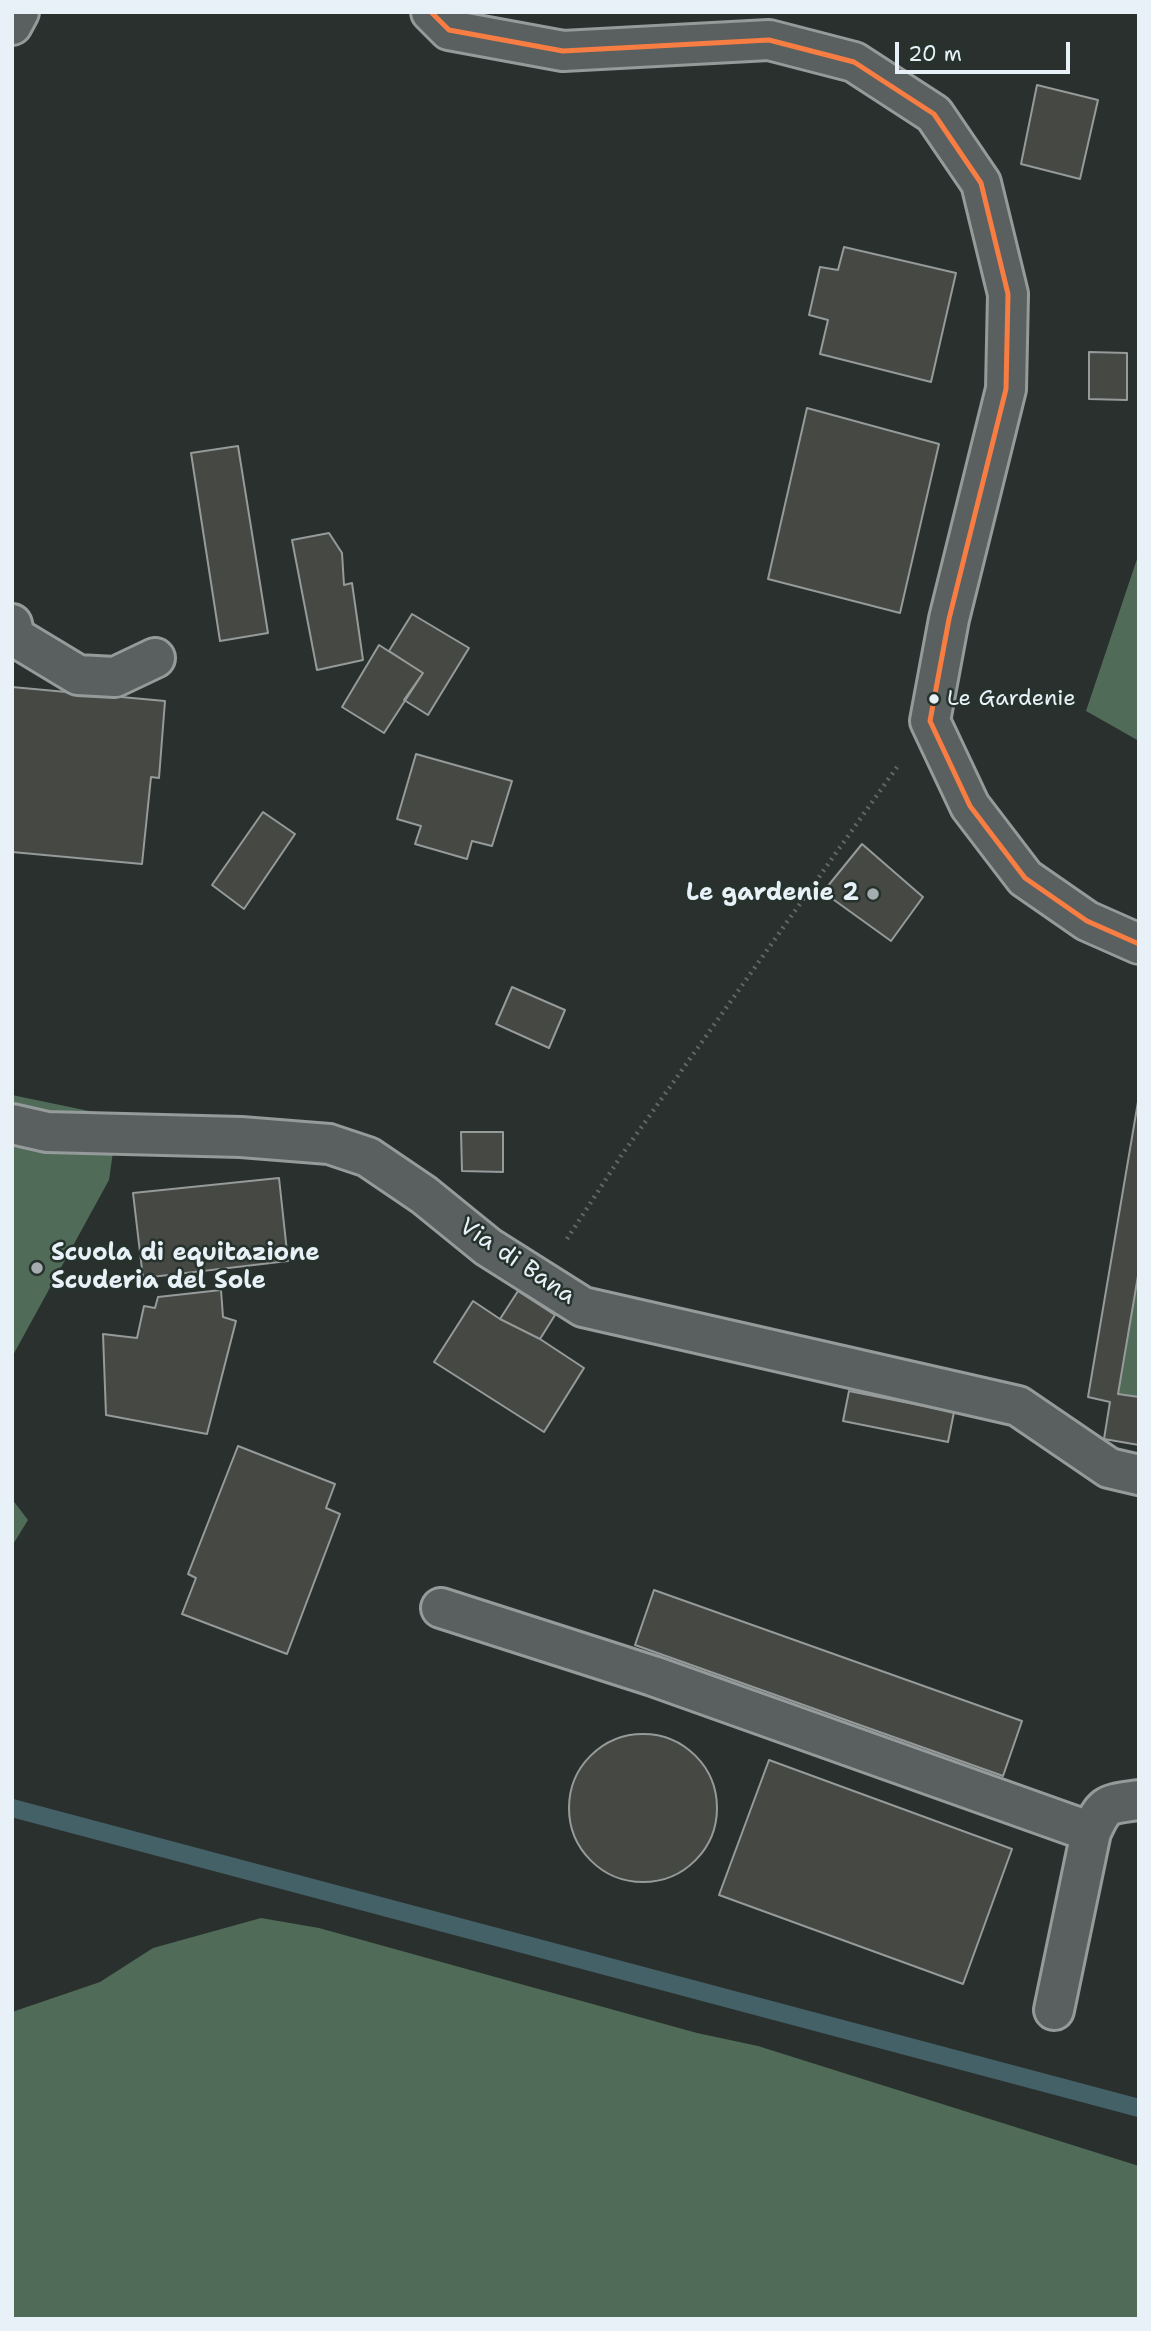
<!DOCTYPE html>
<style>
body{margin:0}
#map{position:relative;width:1151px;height:2331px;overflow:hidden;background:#29302d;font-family:"Shantell Sans",sans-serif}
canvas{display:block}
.frame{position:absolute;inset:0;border:14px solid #e8f1f8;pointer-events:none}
.scale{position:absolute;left:895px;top:42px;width:175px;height:32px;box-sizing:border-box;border:4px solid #e8f1f8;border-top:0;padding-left:9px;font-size:21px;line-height:24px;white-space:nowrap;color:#e8f1f8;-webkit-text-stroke:5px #26332d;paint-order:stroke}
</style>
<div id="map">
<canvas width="1151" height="2331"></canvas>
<div class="frame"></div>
<div class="scale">20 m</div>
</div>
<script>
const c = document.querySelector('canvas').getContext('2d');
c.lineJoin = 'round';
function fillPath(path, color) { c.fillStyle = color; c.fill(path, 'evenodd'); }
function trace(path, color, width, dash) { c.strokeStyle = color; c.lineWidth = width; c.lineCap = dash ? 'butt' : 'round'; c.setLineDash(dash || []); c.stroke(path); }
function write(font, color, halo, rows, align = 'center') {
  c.font = font + ' "Shantell Sans",sans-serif'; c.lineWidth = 5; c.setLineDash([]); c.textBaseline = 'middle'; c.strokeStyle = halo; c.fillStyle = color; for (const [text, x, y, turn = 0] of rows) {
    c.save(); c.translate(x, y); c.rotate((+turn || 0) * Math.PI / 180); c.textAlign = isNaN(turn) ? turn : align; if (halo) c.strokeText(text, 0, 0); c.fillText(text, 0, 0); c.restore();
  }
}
const green = new Path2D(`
 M 1139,553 L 1139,741 L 1086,711 Z
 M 12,1095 L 118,1117 L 109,1180 L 12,1357 Z
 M 1139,1096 L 1139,1445 L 1104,1439 L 1109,1402 L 1088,1397 Z
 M 12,1499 L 28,1520 L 12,1546 Z
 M 261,1918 L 319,1928 L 697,2033 L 758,2046 L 1139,2166 L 1139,2319 L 12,2319 L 12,2012 L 100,1982 L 153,1948 Z`);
const stream = new Path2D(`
 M 12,1808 L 1139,2108`);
const building = new Path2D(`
 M 1037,85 L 1098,100 L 1080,179 L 1021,164 Z
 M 844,247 L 956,273 L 931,382 L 820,354 L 828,320 L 809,315 L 820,267 L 838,270 Z
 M 1089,352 L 1127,353 L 1127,400 L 1089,399 Z
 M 807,408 L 939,444 L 900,613 L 768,579 Z
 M 238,446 L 268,633 L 220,641 L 191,453 Z
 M 329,533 L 342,553 L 344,585 L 352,583 L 363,660 L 317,670 L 292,540 Z
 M 412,614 L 469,648 L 428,715 L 404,700 L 423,673 L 389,651 Z
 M 379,645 L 423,673 L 384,733 L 342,707 Z
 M 12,687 L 165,701 L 159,778 L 151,777 L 142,864 L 12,852 Z
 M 416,754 L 512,781 L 492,846 L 472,841 L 467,859 L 415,844 L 421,826 L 397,819 Z
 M 263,812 L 295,834 L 244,909 L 212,885 Z
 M 862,844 L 923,897 L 891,941 L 823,892 Z
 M 512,987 L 565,1010 L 549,1048 L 496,1024 Z
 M 1139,1096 L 1139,1270 L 1118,1394 L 1139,1397 L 1139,1445 L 1104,1439 L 1110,1402 L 1088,1397 Z
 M 461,1132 L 503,1132 L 503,1172 L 462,1171 Z
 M 279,1178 L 288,1261 L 143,1278 L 133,1193 Z
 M 221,1290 L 223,1317 L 236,1321 L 207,1434 L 106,1415 L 103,1334 L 137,1338 L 144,1306 L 155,1308 L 158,1297 Z
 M 518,1291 L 555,1315 L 540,1339 L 500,1319 Z
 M 473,1301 L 500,1319 L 540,1339 L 584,1368 L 544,1432 L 434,1362 Z
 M 849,1391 L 954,1412 L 948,1442 L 843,1421 Z
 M 238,1446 L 335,1484 L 326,1508 L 340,1514 L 287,1654 L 182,1614 L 196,1578 L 188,1574 Z
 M 654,1590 L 1022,1721 L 1003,1776 L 635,1645 Z
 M569 1808a74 74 0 1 1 148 0a74 74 0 1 1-148 0Z
 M 769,1760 L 1012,1849 L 963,1984 L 719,1895 Z`);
const path = new Path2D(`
 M 567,1239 L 621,1156 L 897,767`);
const minor = new Path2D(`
 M 431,12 L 449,30 L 563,51 L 769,40 L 854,62 L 934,114 L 981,183 L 1008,294 L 1006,389 L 949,619 L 930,721 L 970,806 L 1025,878 L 1087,921 L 1139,944
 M 12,25 L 19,12
 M 12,624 L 15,637 L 78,675 L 115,677 L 155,658
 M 12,1124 L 47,1132 L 241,1137 L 329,1144 L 368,1157 L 424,1195 L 488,1247 L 583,1307 L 1018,1406 L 1109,1468 L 1139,1475
 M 441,1608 L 653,1676 L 1091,1832
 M 1054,2010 L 1091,1832 C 1105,1802 1106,1805 1139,1800`);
const bus1 = new Path2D(`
 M 431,12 L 449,30 L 563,51 L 769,40 L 854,62 L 934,114 L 981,183 L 1008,294 L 1006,389 L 949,619 L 930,721 L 970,806 L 1025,878 L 1087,921 L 1139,944`);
const markers = [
 [934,699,6,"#e8f1f8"],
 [873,894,7,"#a5adb1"],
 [37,1268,7,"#a5adb1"]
];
const busNames = [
 ["Le Gardenie",947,699]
];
const poiNames = [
 ["Le gardenie 2",859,894],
 ["Scuola di equitazione",51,1254,"left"],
 ["Scuderia del Sole",51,1282,"left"]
];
const streetNames = [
 ["Via di Bana",517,1262,34]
];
fillPath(green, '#506b57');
trace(stream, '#446167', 18);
fillPath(building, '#464844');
trace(building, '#959a9a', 2);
trace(minor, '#959a9a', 44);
trace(path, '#626665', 4.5, [2, 5]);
trace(minor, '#5a6060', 38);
trace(bus1, '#f77d43', 5);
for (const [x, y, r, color] of markers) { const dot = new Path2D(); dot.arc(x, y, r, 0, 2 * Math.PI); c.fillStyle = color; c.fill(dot); trace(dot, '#26332d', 2.5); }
write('22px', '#e8f1f8', '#26332d', busNames, 'left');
write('bold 24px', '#e8f1f8', '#26332d', poiNames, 'right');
write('24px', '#e8f1f8', '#26332d', streetNames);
</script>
